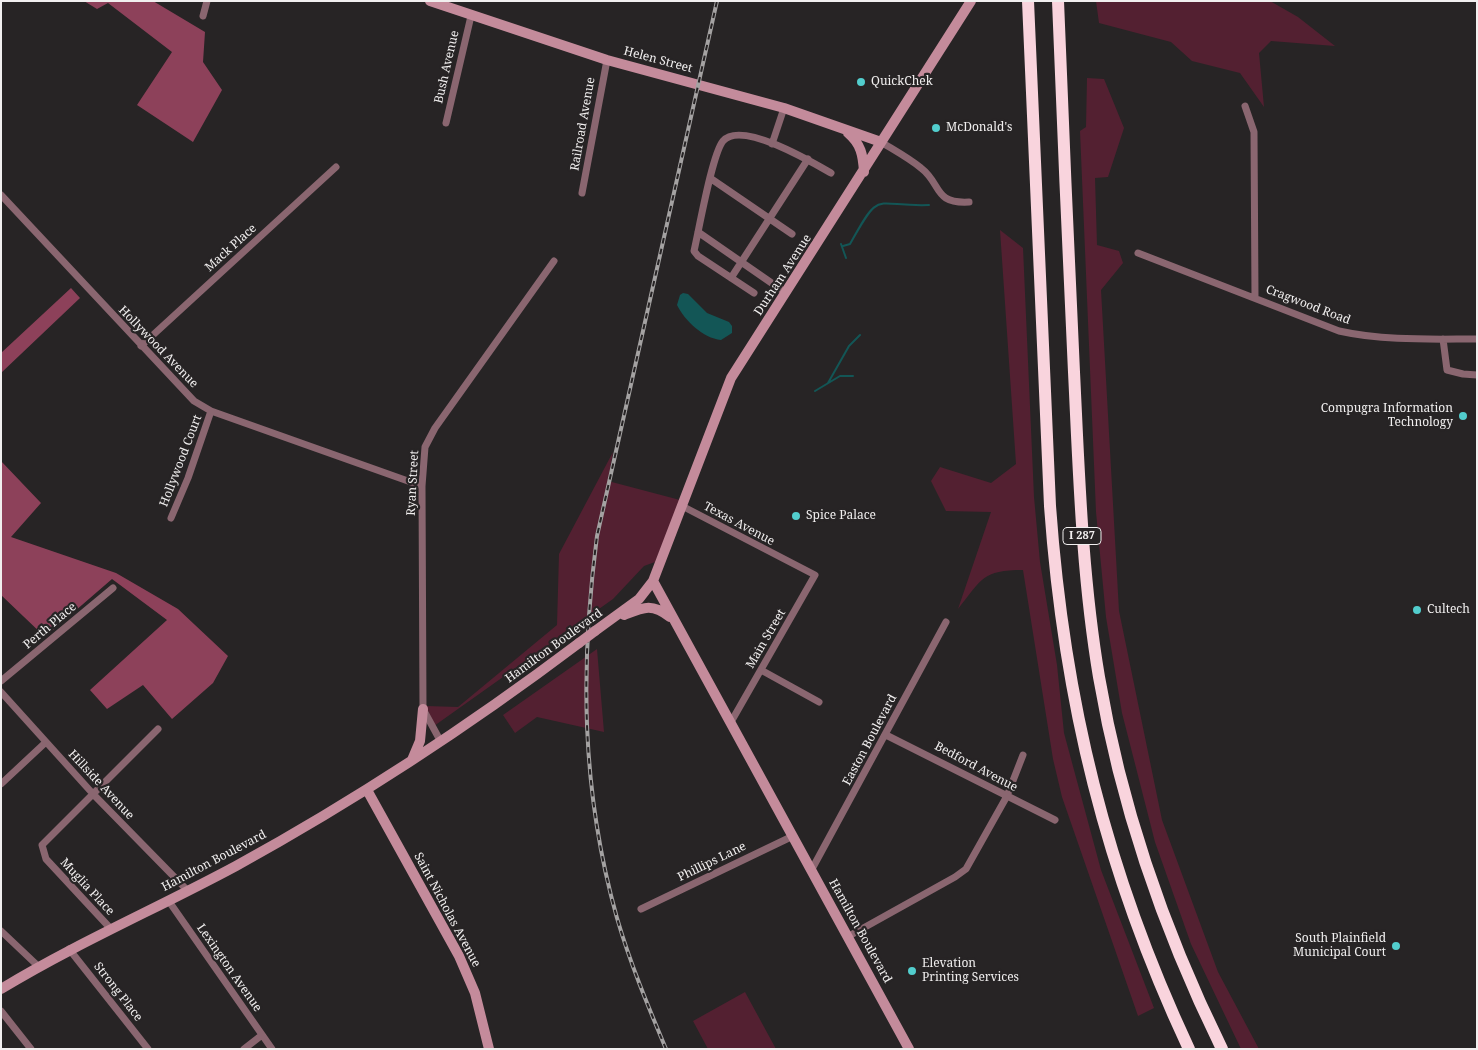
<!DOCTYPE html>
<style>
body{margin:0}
#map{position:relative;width:1478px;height:1050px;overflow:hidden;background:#272425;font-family:"Noto Serif",serif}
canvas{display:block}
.frame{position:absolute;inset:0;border:2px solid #f1efef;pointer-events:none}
</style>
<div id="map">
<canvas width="1478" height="1050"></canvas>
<div class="frame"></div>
</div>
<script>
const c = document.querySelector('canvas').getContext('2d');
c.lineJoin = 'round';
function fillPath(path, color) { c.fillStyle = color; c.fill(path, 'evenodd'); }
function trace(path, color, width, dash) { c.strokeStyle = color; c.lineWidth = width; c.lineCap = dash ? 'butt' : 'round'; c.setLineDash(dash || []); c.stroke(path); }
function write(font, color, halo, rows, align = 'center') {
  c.font = font + ' "Noto Serif",serif'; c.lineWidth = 4.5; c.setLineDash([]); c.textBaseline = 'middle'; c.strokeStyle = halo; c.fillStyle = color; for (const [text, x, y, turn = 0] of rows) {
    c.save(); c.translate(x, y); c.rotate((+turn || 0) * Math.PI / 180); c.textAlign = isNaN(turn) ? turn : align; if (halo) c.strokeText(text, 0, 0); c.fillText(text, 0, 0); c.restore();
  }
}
const green = new Path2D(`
 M 1096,1 L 1270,1 L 1298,17 L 1335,46 L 1271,41 L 1259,53 L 1264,107 L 1240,73 L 1192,61 L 1171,42 L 1099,23 Z
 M 1087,78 L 1104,79 L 1124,128 L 1108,177 L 1095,178 L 1097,245 L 1119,251 L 1123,263 L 1101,290 L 1119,611 L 1162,820 L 1218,972 L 1259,1049 L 1241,1049 L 1191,944 L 1155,842 L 1122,713 L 1106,617 L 1096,512 L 1080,131 L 1086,127 Z
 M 1000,230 L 1023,248 L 1034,497 L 1040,562 L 1057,665 L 1064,733 L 1101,870 L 1154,1008 L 1138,1016 L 1062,797 L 1053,759 L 1023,570 C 982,570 982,579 958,609 L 991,512 L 946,511 L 931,481 L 940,467 L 991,483 L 1016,464 Z
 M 613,452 L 608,481 L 680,500 L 655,562 L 644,566 L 613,599 L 434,726 L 426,706 L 458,707 L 557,625 L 559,554 Z
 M 597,649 L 604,732 L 537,717 L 515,733 L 503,715 Z
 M 745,992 L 776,1049 L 708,1049 L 693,1021 Z`);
const forest = new Path2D(`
 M 84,1 L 153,1 L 205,32 L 203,62 L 222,90 L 193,142 L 137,105 L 172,52 L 108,3 L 97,9 Z
 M 71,288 L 80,298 L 1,373 L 1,353 Z
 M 1,461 L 41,503 L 11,537 L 116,573 L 178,609 L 228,656 L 213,683 L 172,719 L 143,685 L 107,709 L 90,690 L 167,620 L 112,579 L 45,637 L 1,595 Z`);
const water = new Path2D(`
 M 683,293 L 688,294 L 707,313 L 729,322 L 732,326 L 732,333 L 721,340 C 703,338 685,321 677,305 L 680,295 Z`);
const stream = new Path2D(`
 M 841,244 L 846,258
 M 843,246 L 850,244 C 881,188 873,207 929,205
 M 828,383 L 849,346 L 860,335
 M 815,391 L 840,376 L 853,376`);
const street = new Path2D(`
 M 203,16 L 207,1
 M 1245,106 L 1254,132 L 1255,297
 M 446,123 L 471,16
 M 881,142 C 894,150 909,158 921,168 C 942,184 933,204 969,202
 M 772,144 L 784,108
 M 710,178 L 792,234
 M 582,193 L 607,60
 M 1,195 L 194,401 L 211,411 L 422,486
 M 698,232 L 786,293
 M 1138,253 L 1339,331 C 1384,341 1430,339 1477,339
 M 731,278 L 808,159
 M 754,293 L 698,256 L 694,251 C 699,230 712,154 723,141 C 741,120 812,162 831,173
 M 1443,339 L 1447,370 L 1463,374 L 1477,375
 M 141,346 L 336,167
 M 682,506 L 815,575 L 731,722
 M 171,518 L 188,478 L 211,411
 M 761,670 L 819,702
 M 1,681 L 113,588
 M 1,692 L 94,795 L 187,890
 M 886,735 L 1055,820
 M 441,742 L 423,709 L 422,486 L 425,447 L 435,428 L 554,261
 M 1,784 L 46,742
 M 812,869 L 946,622
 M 168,900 L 272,1049
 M 641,909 L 793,836
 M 111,929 L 46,859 L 42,845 L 158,729
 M 1,931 L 38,966
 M 849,936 L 955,877 L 966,869 L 1007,796 L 1023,755
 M 69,949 L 148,1049
 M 1,1011 L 31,1049
 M 244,1049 L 262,1035`);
const secondary = new Path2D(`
 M 430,1 L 607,60 L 784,108 L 881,142
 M 848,133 C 861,144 863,155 864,172
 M 653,581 L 909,1049
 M 624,615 C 644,607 652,603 670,617
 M 595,631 L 639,599 L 653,581 L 731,378 L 971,1
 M 412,760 L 420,741 L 423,709
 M 367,790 L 459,956 L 475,993 L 489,1049
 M 1,989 C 77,943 158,908 236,866 C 356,800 469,726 579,643`);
const highway = new Path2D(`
 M 1028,1 L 1050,506 C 1064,701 1106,872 1189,1049
 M 1058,1 C 1063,125 1068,248 1074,372 C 1079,474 1082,576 1099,677 C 1121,806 1164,931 1222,1049`);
const rail = new Path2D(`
 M 666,1049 C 648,1006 630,963 617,918 C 581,790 580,667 597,536 L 717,1`);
const secondaryBridge = new Path2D(`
 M 579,643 L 595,631`);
const markers = [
 [861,82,5,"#52cdcd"],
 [936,128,5,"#52cdcd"],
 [1463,416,5,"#52cdcd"],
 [796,516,5,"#52cdcd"],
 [1417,610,5,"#52cdcd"],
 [1396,946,5,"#52cdcd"],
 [912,971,5,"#52cdcd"]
];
const shields = [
 [1082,536,38]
];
const shieldNames = [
 ["I 287",1082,536]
];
const streetNames = [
 ["Helen Street",658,60,15],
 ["Bush Avenue",447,67,-77],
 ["Railroad Avenue",583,124,-80],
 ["Mack Place",231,248,-42],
 ["Durham Avenue",783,275,-57],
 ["Cragwood Road",1308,305,21],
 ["Hollywood Avenue",158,347,46],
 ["Hollywood Court",181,461,-69],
 ["Ryan Street",413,483,-87],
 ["Texas Avenue",739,524,28],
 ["Perth Place",50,626,-40],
 ["Main Street",766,639,-60],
 ["Hamilton Boulevard",554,646,-36],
 ["Easton Boulevard",870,740,-62],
 ["Bedford Avenue",976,767,28],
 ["Hillside Avenue",101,785,47],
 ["Hamilton Boulevard",214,861,-28],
 ["Phillips Lane",712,862,-26],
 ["Muglia Place",87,887,47],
 ["Saint Nicholas Avenue",447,910,62],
 ["Hamilton Boulevard",860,931,61],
 ["Lexington Avenue",229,968,55],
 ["Strong Place",118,992,52]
];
const poiNames = [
 ["QuickChek",871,82],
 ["McDonald's",946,128],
 ["Compugra Information",1453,409,"right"],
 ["Technology",1453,423,"right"],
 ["Spice Palace",806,516],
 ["Cultech",1427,610],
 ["South Plainfield",1386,939,"right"],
 ["Municipal Court",1386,953,"right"],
 ["Elevation",922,964],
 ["Printing Services",922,978]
];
fillPath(green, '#532031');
fillPath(forest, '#8d415a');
fillPath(water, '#135656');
trace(stream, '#135656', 2);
trace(street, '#8a6670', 7);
trace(secondary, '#c48b9b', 10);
trace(highway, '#f9d4dd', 12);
trace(rail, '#a4a2a2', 4);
trace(rail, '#272425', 2, [5.5]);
trace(secondaryBridge, '#c48b9b', 10);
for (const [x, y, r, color] of markers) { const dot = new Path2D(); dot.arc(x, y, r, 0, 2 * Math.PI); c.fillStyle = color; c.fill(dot); trace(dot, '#272425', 2); }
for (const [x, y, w] of shields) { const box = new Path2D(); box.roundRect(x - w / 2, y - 8.5, w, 17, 4); c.fillStyle = '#272425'; c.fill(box); trace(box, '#f1efef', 1); }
write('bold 11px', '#f1efef', null, shieldNames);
write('12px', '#f1efef', '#272425', streetNames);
write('12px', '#f1efef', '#272425', poiNames, 'left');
</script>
